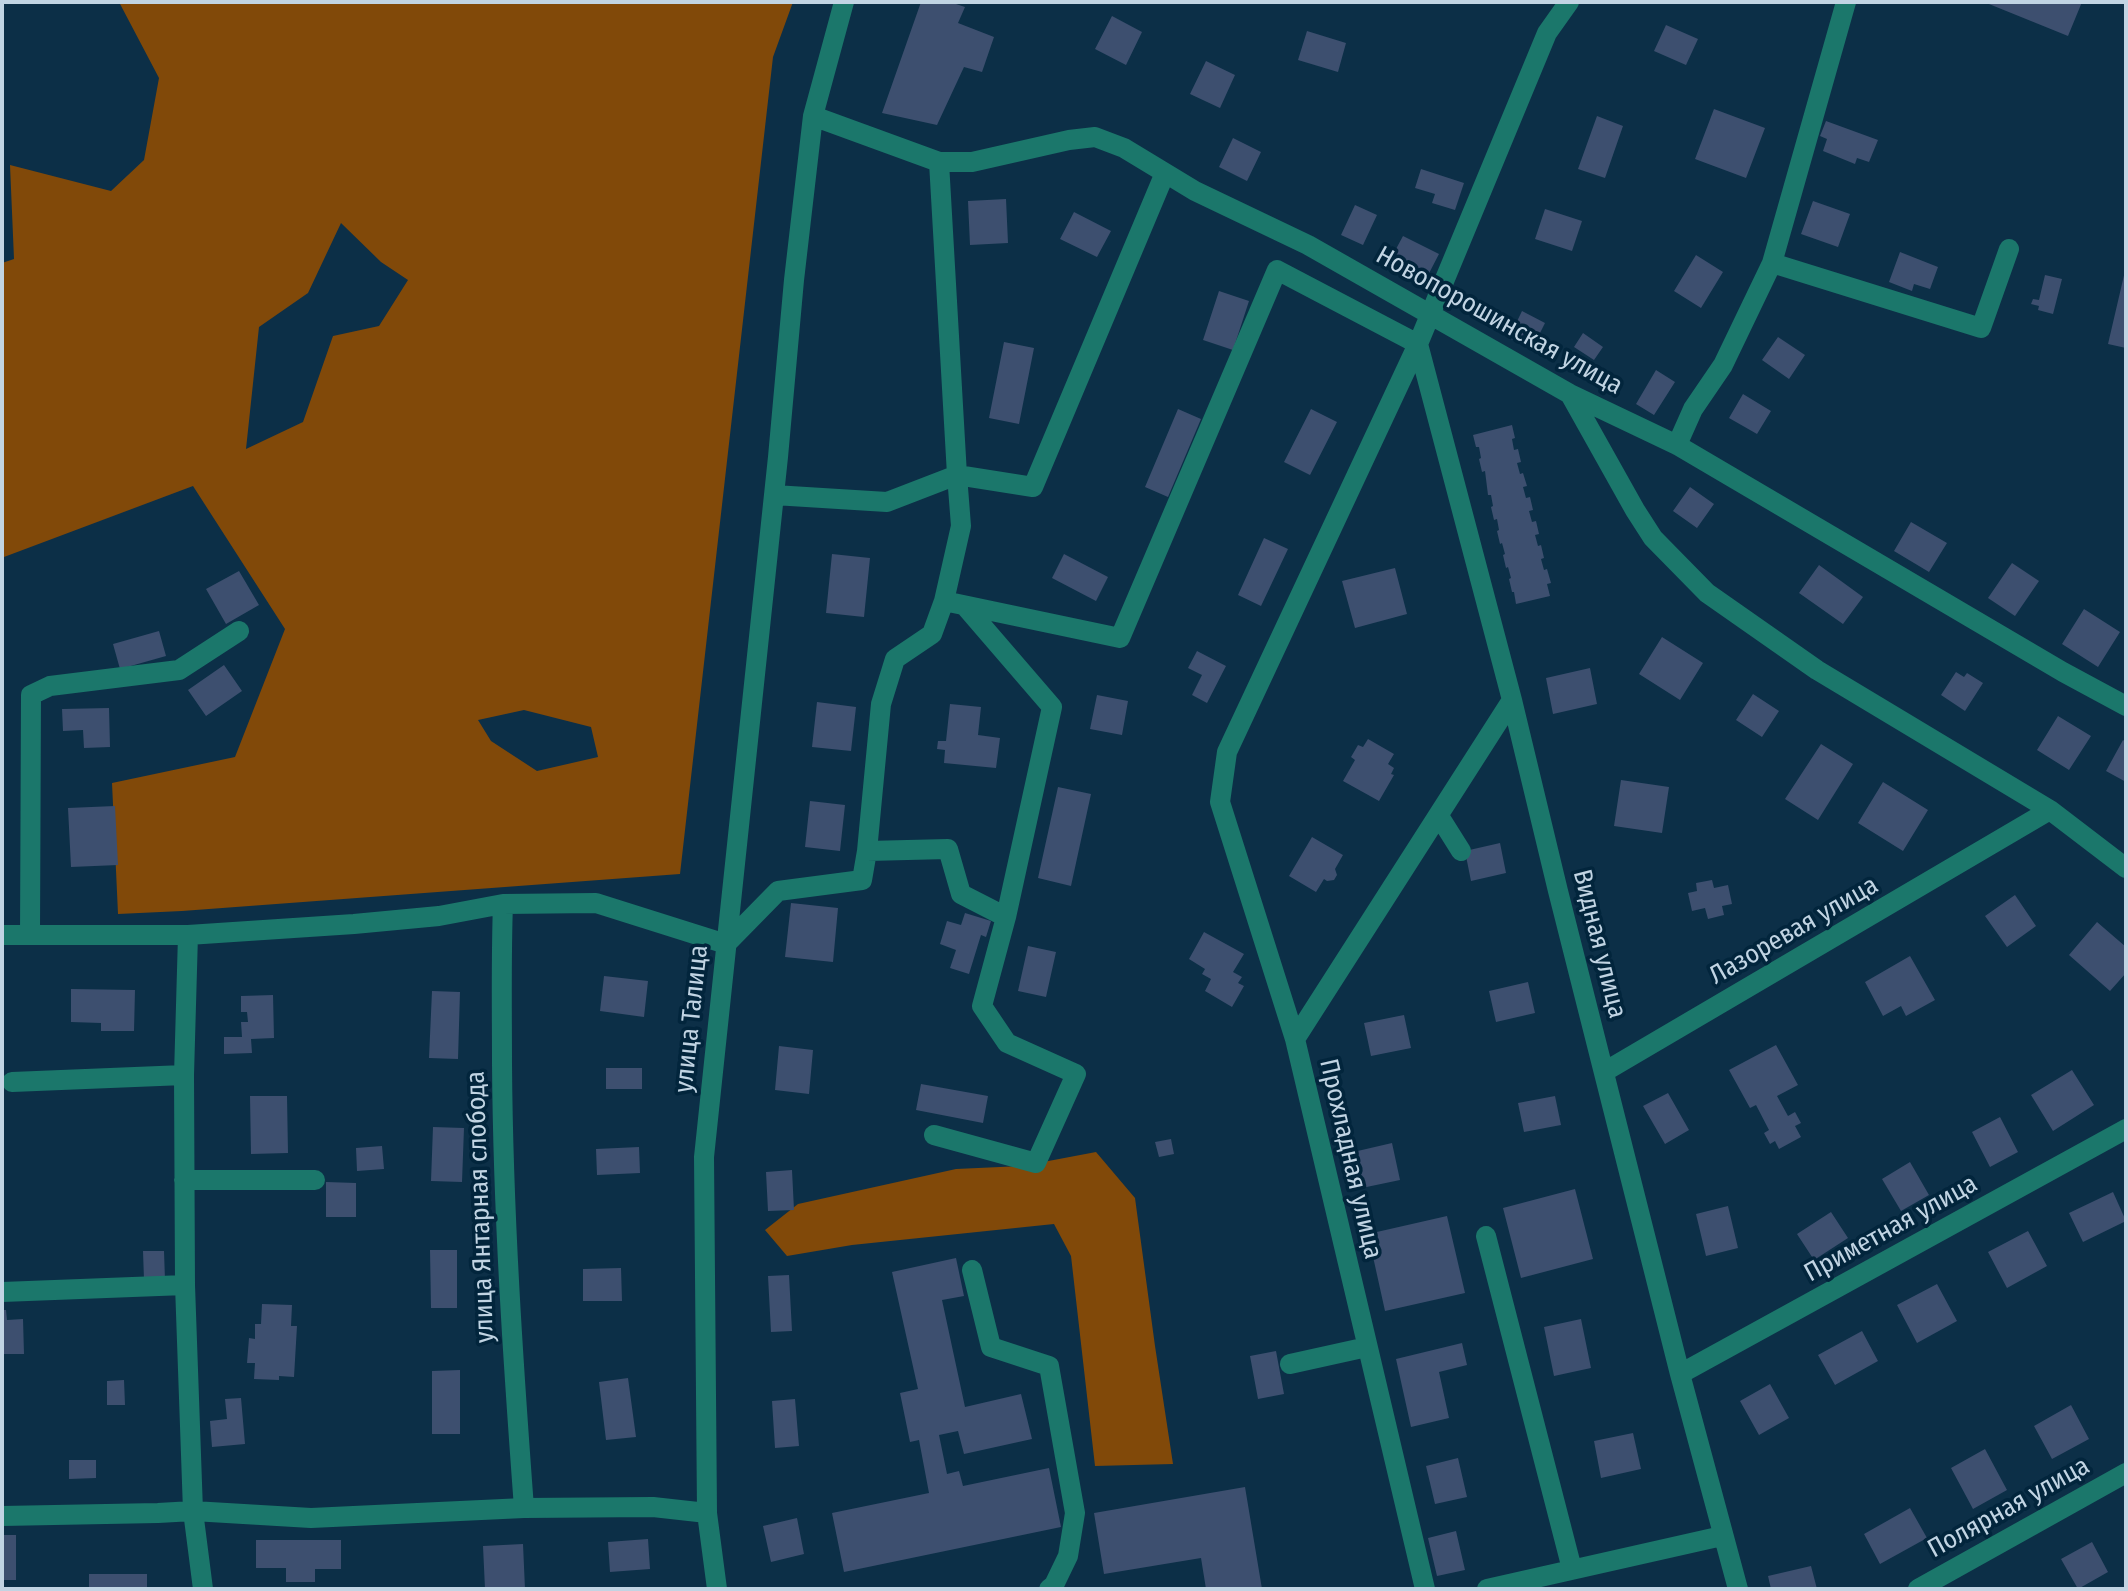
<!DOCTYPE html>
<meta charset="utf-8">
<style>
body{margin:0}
#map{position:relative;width:2128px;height:1591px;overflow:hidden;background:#0c2f47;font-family:"Fira Sans Condensed",sans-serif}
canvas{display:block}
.frame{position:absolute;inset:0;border:4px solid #c1d4e3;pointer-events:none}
</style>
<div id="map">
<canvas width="2128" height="1591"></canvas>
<div class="frame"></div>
</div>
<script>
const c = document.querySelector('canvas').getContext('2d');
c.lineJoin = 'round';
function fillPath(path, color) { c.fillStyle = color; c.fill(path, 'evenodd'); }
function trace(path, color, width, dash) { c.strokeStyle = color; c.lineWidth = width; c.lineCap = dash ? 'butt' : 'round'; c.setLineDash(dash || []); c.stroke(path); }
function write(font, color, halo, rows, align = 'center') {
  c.font = font + ' "Fira Sans Condensed",sans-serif'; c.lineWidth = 7; c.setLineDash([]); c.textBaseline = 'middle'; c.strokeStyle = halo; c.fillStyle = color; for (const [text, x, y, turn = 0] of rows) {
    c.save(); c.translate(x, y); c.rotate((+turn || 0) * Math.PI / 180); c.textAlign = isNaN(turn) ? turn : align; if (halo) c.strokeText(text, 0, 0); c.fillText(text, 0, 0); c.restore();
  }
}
const forest = new Path2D(`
 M 119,2 L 793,2 L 773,57 L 680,874 L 182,911 L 118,914 L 112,783 L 235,757 L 285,629 L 193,486 L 4,557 L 2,561 L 2,263 L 14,259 L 10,165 L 111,191 L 144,160 L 159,78 ZM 341,223 L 381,262 L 408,280 L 379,326 L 333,336 L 303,422 L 246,449 L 259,327 L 308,293 ZM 524,710 L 591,727 L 598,757 L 537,771 L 491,741 L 478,720 Z
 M 1096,1152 L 1135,1198 L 1155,1346 L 1173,1464 L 1095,1466 L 1071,1256 L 1054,1224 L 852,1245 L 787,1256 L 765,1230 L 798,1204 L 956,1169 L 1022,1166 Z`);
const building = new Path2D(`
 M 921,2 L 950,2 L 965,7 L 958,23 L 994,37 L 982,72 L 964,67 L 937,125 L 882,113 Z
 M 1984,2 L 2082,2 L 2068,36 Z
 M 1112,16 L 1142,32 L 1126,65 L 1095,49 Z
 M 1666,25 L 1698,39 L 1686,65 L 1654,51 Z
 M 1307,31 L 1346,43 L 1338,72 L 1298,60 Z
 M 1206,61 L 1235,75 L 1220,108 L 1190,94 Z
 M 1714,109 L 1765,128 L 1746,178 L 1695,159 Z
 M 1597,116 L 1623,126 L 1605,178 L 1578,169 Z
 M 1826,121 L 1878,140 L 1869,162 L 1857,158 L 1855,164 L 1823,151 L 1827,139 L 1820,136 Z
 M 1233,138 L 1261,152 L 1247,181 L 1219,167 Z
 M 1421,169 L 1464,183 L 1455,210 L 1432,203 L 1435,194 L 1415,188 Z
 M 1006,199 L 1008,243 L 970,245 L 968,201 Z
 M 1813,201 L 1850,214 L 1838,247 L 1801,234 Z
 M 1355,205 L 1377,215 L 1363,245 L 1341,235 Z
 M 1545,209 L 1582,221 L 1572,251 L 1535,239 Z
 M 1074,212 L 1111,231 L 1097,257 L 1060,239 Z
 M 1403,236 L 1439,254 L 1425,281 L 1389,262 Z
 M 1900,252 L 1938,267 L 1930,289 L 1914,284 L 1912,291 L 1889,282 Z
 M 1696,255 L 1723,272 L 1701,308 L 1674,291 Z
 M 2125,271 L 2126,271 L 2126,348 L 2108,344 Z
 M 2045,275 L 2062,279 L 2053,314 L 2038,310 L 2039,306 L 2031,304 L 2033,299 L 2039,300 Z
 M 1219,291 L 1249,301 L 1233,350 L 1203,340 Z
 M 1522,311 L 1545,323 L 1537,339 L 1524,333 L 1519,343 L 1509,338 Z
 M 1583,333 L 1603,347 L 1594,360 L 1574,347 Z
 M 1778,337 L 1805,355 L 1789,379 L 1762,360 Z
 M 1004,342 L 1034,348 L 1019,424 L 989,418 Z
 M 1656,370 L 1675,382 L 1654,415 L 1636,404 Z
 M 1743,394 L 1771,411 L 1757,434 L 1729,418 Z
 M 1178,409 L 1201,419 L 1168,497 L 1145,487 Z
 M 1311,409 L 1337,422 L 1310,475 L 1284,462 Z
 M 1512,425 L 1515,438 L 1512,439 L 1514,450 L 1518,449 L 1521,462 L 1517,463 L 1520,474 L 1523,473 L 1527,486 L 1523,487 L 1526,498 L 1530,497 L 1533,510 L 1529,511 L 1532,522 L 1536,521 L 1539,534 L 1535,535 L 1538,546 L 1541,545 L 1544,558 L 1541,559 L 1544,570 L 1547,569 L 1551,583 L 1547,584 L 1550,596 L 1516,604 L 1514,592 L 1512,592 L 1509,579 L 1511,578 L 1508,567 L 1506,568 L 1503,555 L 1505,554 L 1502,543 L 1500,544 L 1497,531 L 1499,530 L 1497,519 L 1494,520 L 1491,507 L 1493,506 L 1491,495 L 1488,495 L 1485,471 L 1482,472 L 1479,459 L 1481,458 L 1479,447 L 1476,447 L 1473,435 Z
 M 1690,487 L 1714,504 L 1697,528 L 1673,511 Z
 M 1911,522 L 1947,543 L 1929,572 L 1894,551 Z
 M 1264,538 L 1288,549 L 1261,606 L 1238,595 Z
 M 832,554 L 870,558 L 864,617 L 826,613 Z
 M 1064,554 L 1108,577 L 1096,601 L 1052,578 Z
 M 2012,563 L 2039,581 L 2015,616 L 1988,598 Z
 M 1819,565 L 1863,597 L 1843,624 L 1799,593 Z
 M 1395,568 L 1407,614 L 1355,628 L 1342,581 Z
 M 239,571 L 259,605 L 226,624 L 206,589 Z
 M 2084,609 L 2120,632 L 2098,667 L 2062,644 Z
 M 159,631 L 166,656 L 120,669 L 113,644 Z
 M 1662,637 L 1703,663 L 1680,700 L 1639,674 Z
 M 1197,651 L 1226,666 L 1207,703 L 1192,695 L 1202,675 L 1188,668 Z
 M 224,665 L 242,691 L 206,716 L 188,690 Z
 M 1590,668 L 1597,704 L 1553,714 L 1546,678 Z
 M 1956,672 L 1964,677 L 1967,673 L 1983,683 L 1965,711 L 1941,695 Z
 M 1753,694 L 1779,711 L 1762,737 L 1736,720 Z
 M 1097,695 L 1128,701 L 1122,735 L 1090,729 Z
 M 817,702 L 856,707 L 851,751 L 812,747 Z
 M 950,704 L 981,707 L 978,735 L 1000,738 L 996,768 L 944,763 L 945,750 L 937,749 L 938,741 L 946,741 Z
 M 109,708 L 110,747 L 84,748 L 83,730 L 63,731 L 62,709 Z
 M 2058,716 L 2091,736 L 2069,770 L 2037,750 Z
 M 1368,739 L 1394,754 L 1388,764 L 1394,768 L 1391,774 L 1394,775 L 1379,801 L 1343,781 L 1355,760 L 1351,757 L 1358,745 L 1363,747 Z
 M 2123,740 L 2126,742 L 2126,782 L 2106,771 Z
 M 1821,744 L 1853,764 L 1818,820 L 1785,799 Z
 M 1621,780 L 1669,787 L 1662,833 L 1614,826 Z
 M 1883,782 L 1928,810 L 1903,851 L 1858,823 Z
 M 1058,787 L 1091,794 L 1071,886 L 1038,878 Z
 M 810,801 L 845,805 L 840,851 L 805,847 Z
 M 115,806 L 118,865 L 71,867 L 68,808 Z
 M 1312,837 L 1343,855 L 1335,869 L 1337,875 L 1334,880 L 1327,881 L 1324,879 L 1316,892 L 1289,876 Z
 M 1500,843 L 1506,873 L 1471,881 L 1465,851 Z
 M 1712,880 L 1714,888 L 1728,885 L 1732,904 L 1722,906 L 1724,915 L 1708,919 L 1705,908 L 1692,911 L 1688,893 L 1697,891 L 1696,883 Z
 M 2015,895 L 2036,926 L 2007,947 L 1985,916 Z
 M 791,903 L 838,908 L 833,962 L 785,957 Z
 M 965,913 L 991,921 L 986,937 L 981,935 L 969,974 L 950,968 L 956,950 L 940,944 L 947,921 L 961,925 Z
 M 2097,922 L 2126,947 L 2126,973 L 2110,991 L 2069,955 Z
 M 1204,932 L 1244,954 L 1233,972 L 1242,977 L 1238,983 L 1244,986 L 1232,1007 L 1205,991 L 1211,979 L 1202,974 L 1205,969 L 1189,959 Z
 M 1028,946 L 1056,952 L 1046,997 L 1018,991 Z
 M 1910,956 L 1935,1000 L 1906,1016 L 1901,1006 L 1883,1016 L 1865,982 Z
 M 604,976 L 648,981 L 644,1017 L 600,1011 Z
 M 1528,982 L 1535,1013 L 1496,1022 L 1489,991 Z
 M 71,989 L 135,990 L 134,1031 L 101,1031 L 101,1023 L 71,1022 Z
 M 432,991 L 460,992 L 458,1059 L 429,1058 Z
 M 273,995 L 274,1038 L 251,1039 L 252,1053 L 224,1054 L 224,1037 L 242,1037 L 241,1022 L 248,1022 L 247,1012 L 241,1012 L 241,996 Z
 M 1404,1015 L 1411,1048 L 1371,1056 L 1364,1023 Z
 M 1776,1045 L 1798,1085 L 1777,1096 L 1788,1116 L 1795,1112 L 1801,1123 L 1795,1126 L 1801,1137 L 1779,1149 L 1775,1141 L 1770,1144 L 1764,1133 L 1769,1130 L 1756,1105 L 1750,1108 L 1729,1070 Z
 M 779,1046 L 813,1050 L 809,1094 L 775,1090 Z
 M 606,1068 L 642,1068 L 642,1089 L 606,1089 Z
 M 2072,1070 L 2094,1105 L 2053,1131 L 2031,1095 Z
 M 921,1084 L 988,1096 L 983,1123 L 916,1110 Z
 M 1668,1093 L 1689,1130 L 1665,1144 L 1643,1106 Z
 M 250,1096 L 287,1096 L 288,1153 L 251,1154 Z
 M 1555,1096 L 1561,1125 L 1524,1132 L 1518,1103 Z
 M 2000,1117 L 2018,1152 L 1990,1167 L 1972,1132 Z
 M 433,1127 L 464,1128 L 462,1182 L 431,1181 Z
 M 1171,1139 L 1174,1154 L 1159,1157 L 1155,1142 Z
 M 1392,1143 L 1400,1180 L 1357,1189 L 1349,1153 Z
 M 382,1146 L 384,1169 L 357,1171 L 356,1148 Z
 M 639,1147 L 640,1173 L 597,1175 L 596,1149 Z
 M 1910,1162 L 1929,1195 L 1901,1211 L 1882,1179 Z
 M 792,1170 L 794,1210 L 768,1211 L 766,1172 Z
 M 326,1182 L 356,1183 L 356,1217 L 326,1217 Z
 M 1575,1189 L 1593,1259 L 1521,1278 L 1503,1208 Z
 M 2113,1192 L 2126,1221 L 2083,1242 L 2069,1213 Z
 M 1728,1206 L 1738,1248 L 1706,1256 L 1696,1214 Z
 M 1831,1212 L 1848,1238 L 1814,1260 L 1797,1234 Z
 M 1447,1216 L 1465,1293 L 1385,1311 L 1368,1234 Z
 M 2028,1231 L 2047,1266 L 2007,1288 L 1988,1252 Z
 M 430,1250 L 457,1250 L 457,1308 L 431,1308 Z
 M 143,1251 L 164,1251 L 165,1280 L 144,1280 Z
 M 956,1258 L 964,1296 L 942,1300 L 965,1407 L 1021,1394 L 1032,1439 L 964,1454 L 958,1431 L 939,1435 L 947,1474 L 959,1471 L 963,1486 L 1049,1468 L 1061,1527 L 844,1572 L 832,1513 L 929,1493 L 919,1440 L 910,1442 L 900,1393 L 918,1389 L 892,1272 Z
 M 621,1268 L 622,1301 L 583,1301 L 583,1269 Z
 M 789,1275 L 792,1331 L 771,1332 L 768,1276 Z
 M 1937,1284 L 1957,1321 L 1917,1343 L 1897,1305 Z
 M 262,1304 L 292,1305 L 291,1326 L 297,1326 L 294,1377 L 279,1376 L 279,1380 L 254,1379 L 255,1363 L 247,1363 L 249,1338 L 255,1339 L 255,1324 L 261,1324 Z
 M 2,1310 L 6,1310 L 7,1320 L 23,1319 L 24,1354 L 2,1354 Z
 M 1581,1319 L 1591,1368 L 1554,1376 L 1544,1327 Z
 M 1862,1331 L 1878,1361 L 1835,1385 L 1818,1355 Z
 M 1462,1343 L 1467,1365 L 1439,1372 L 1449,1418 L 1411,1427 L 1396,1359 Z
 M 1276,1351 L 1284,1394 L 1258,1399 L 1250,1356 Z
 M 460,1370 L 460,1434 L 432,1434 L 432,1371 Z
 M 628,1378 L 636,1437 L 606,1440 L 599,1382 Z
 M 124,1380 L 125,1405 L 107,1405 L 107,1381 Z
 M 1770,1384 L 1789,1418 L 1759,1435 L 1740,1401 Z
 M 241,1398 L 245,1444 L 212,1447 L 210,1421 L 227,1419 L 225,1399 Z
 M 795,1399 L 799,1446 L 775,1448 L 772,1401 Z
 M 2071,1405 L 2089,1439 L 2052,1459 L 2034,1426 Z
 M 1633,1433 L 1641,1469 L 1601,1478 L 1594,1441 Z
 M 1985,1449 L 2007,1490 L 1973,1509 L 1951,1468 Z
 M 1458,1458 L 1467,1497 L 1435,1504 L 1426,1466 Z
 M 69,1460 L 96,1460 L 96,1478 L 69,1479 Z
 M 1245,1487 L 1262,1589 L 1206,1589 L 1201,1558 L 1104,1574 L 1094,1513 Z
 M 1910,1508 L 1927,1538 L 1880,1564 L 1864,1534 Z
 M 797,1518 L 804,1554 L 771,1562 L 763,1526 Z
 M 1456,1531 L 1465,1570 L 1437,1576 L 1428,1538 Z
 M 2,1535 L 16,1535 L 16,1580 L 2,1580 Z
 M 648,1539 L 650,1569 L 610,1572 L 608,1542 Z
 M 256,1540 L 341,1540 L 341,1569 L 315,1569 L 315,1582 L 286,1582 L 286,1568 L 256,1568 Z
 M 2092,1542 L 2108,1572 L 2078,1589 L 2061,1559 Z
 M 523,1544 L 525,1589 L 485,1589 L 483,1546 Z
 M 1811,1566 L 1817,1589 L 1771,1589 L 1768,1576 Z
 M 89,1574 L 147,1574 L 147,1589 L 89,1589 Z`);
const minor = new Path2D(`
 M 1569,2 L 1547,33 L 1418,344 L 1512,700 L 1558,891 L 1680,1374 L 1738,1589
 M 813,116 L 939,162 L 972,162 L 1069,140 L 1095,137 L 1124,148 L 1195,191 L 1308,245 L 1570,394 L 1677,445 L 2063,672 L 2126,706
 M 939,162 L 957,475 L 1033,487 L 1165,173
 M 1772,263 L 1981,328 L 2009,249
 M 1570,394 L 1635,510 L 1653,538 L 1707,593 L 1817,670 L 2050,810 L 2126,868
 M 1677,445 L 1693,409 L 1723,365 L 1772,263 L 1846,2
 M 774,495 L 887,502 L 957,475 L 961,526 L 944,601 L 932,634 L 895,659 L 881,704 L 867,851
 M 944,601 L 1120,638 L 1277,270 L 1418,344 L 1227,752 L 1220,802 L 1295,1039
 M 1439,816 L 1461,851
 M 503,904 C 501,957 502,1010 502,1063 C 503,1212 513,1360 524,1508
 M 2,935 L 188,935 L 354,924 L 439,916 L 503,904 L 596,903 L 726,944 L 778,891 L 862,880 L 867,851 L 948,849 L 961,894 L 1006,917 L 1052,707 L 965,606
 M 30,935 L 31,695 L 50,686 L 179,670 L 239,631
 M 188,935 L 184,1075 L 185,1285 L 193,1511 L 203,1589
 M 1604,1072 L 2050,810
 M 12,1082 L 184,1075
 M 934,1135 L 1036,1163 L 1076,1074 L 1007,1043 L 982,1006 L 1006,917
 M 184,1180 L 315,1180
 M 1486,1236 L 1572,1569
 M 972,1270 L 991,1347 L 1049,1366 L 1075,1513 L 1068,1556 L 1054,1585 L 1049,1589
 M 2,1292 L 185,1285
 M 1290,1364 L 1367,1347
 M 1680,1374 L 2126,1129
 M 2,1516 L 158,1513 L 193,1511 L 311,1518 L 524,1508 L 653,1507 L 707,1513
 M 717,1589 L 707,1513 L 704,1157 L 778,457 L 794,280 L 813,116 L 844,2
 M 1425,1589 L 1295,1039 L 1512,700
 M 1487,1589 L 1722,1536
 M 1918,1589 L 2126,1473`);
const streetNames = [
 ["Новопорошинская улица",1499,321,29],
 ["Лазоревая улица",1794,931,-30],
 ["Видная улица",1599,944,76],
 ["улица Талица",692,1019,-84],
 ["Прохладная улица",1350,1159,77],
 ["улица Янтарная слобода",481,1207,-92],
 ["Приметная улица",1891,1229,-29],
 ["Полярная улица",2009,1508,-29]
];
fillPath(forest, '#814909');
fillPath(building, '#3d4f6f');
trace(minor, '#1b776b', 20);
write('26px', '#c1d4e3', '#02253c', streetNames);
</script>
